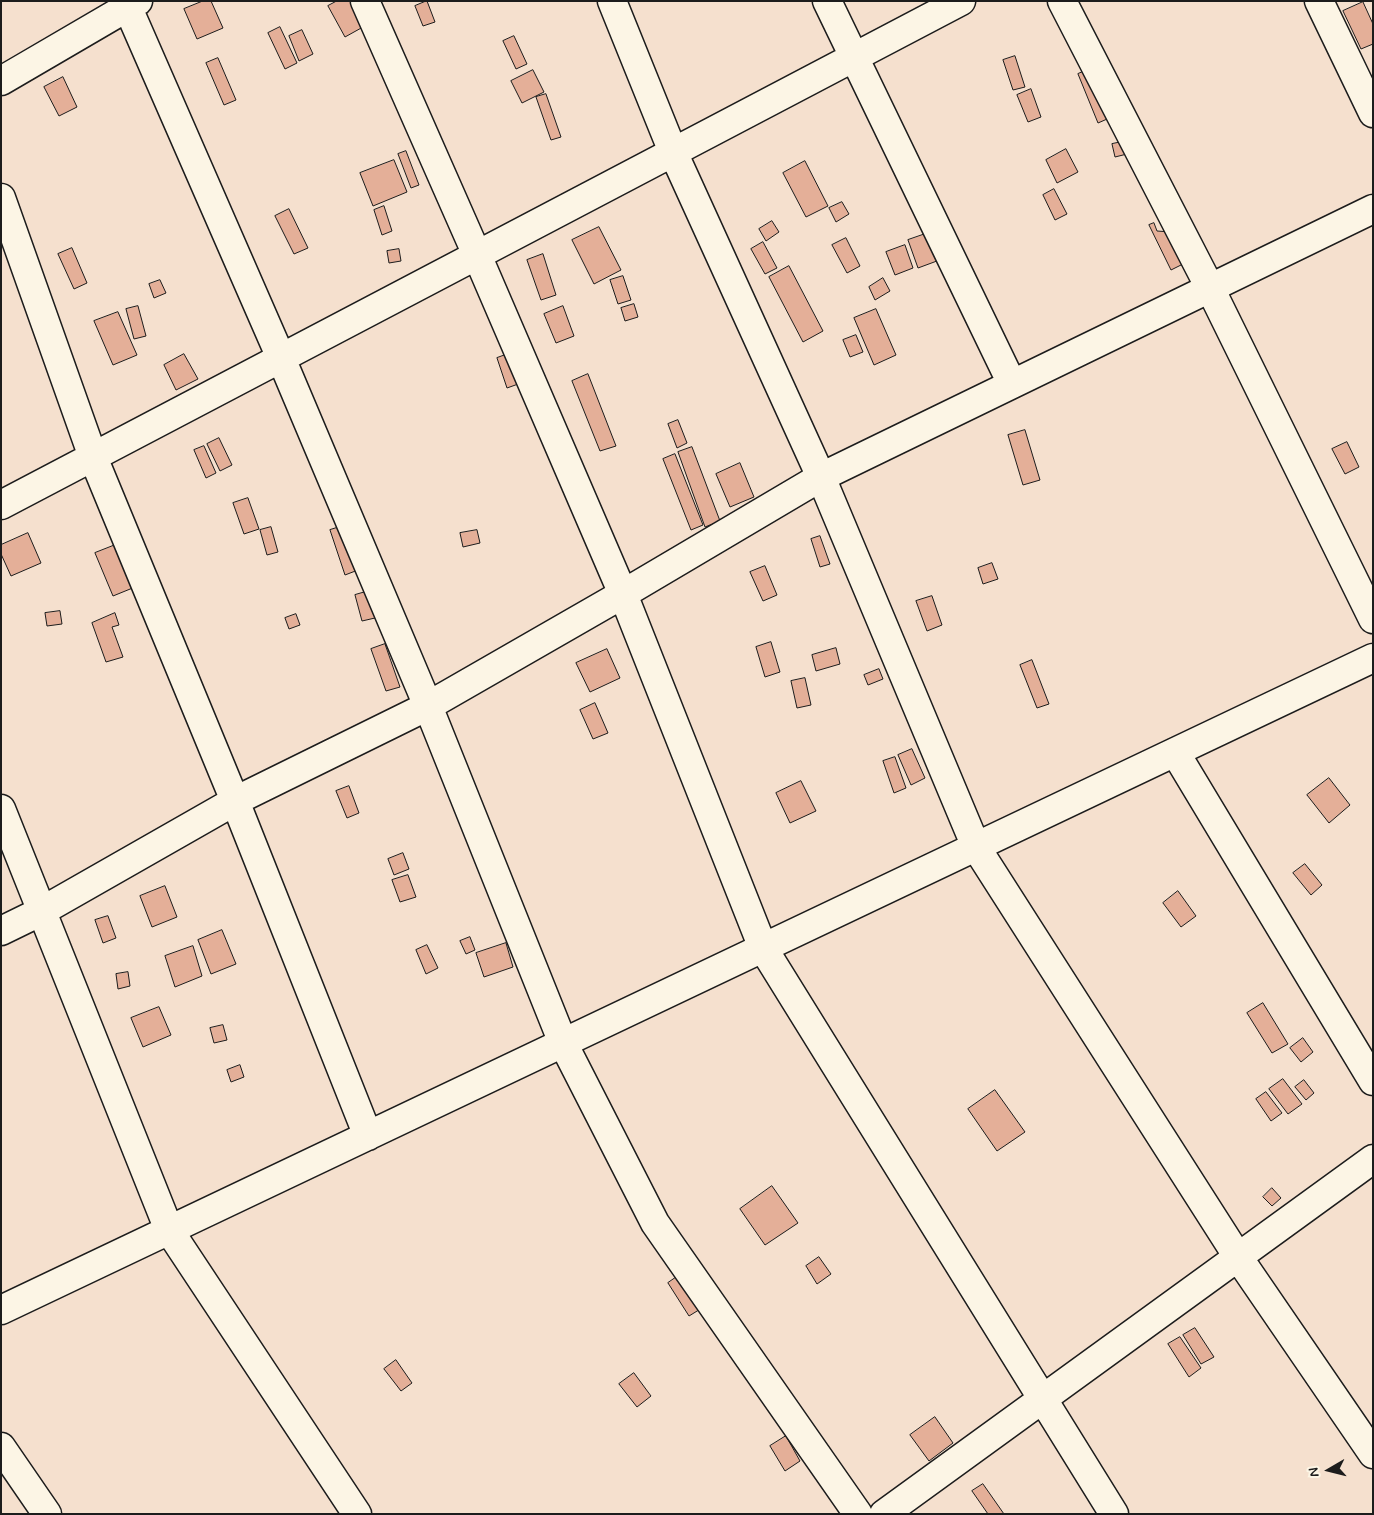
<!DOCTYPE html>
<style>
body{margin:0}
#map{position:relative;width:1374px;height:1515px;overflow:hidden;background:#f5e0ce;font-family:Mynerve,sans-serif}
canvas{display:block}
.frame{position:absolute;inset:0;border:2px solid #1c1c1c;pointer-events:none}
.north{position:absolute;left:1304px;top:1445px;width:50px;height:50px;-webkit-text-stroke:4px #fcf5e5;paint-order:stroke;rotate:262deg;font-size:14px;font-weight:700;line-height:20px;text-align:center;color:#1c1c1c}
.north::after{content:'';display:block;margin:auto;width:18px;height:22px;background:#1c1c1c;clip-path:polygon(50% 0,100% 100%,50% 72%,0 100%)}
</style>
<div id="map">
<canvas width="1374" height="1515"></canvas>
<div class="frame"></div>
<div class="north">N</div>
</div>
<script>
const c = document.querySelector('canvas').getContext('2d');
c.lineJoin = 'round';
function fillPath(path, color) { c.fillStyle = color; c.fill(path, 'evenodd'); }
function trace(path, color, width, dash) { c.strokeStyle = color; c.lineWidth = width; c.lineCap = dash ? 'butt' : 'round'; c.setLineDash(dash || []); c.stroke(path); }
const building = new Path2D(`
 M 203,1 L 211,1 L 223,28 L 197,39 L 184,9 Z
 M 337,1 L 361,1 L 372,22 L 345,37 L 328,6 Z
 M 427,1 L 435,22 L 423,26 L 415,6 Z
 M 1363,2 L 1373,24 L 1373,44 L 1361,49 L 1343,11 Z
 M 280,27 L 297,63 L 285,69 L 268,33 Z
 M 302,30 L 313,54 L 299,61 L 289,36 Z
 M 514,36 L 527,64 L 516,69 L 503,41 Z
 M 1015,56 L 1025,87 L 1013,90 L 1003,60 Z
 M 218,58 L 236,100 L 224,105 L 206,63 Z
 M 1094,67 L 1114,116 L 1098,123 L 1078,74 Z
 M 533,70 L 544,92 L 522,103 L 511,81 Z
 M 63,77 L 77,107 L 59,116 L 44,87 Z
 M 1031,89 L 1041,117 L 1028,122 L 1017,95 Z
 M 546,94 L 561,137 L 551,140 L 536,97 Z
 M 1127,141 L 1131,153 L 1115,157 L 1112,144 Z
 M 1066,149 L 1078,172 L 1057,183 L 1046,160 Z
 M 406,151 L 419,185 L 411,188 L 398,154 Z
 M 394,160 L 407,192 L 373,206 L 360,173 Z
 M 805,161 L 828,206 L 806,217 L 783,173 Z
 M 1054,189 L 1067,214 L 1055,220 L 1043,195 Z
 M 842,202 L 849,214 L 836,222 L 829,208 Z
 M 384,206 L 392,231 L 382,235 L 374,210 Z
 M 289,209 L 308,248 L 294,254 L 275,216 Z
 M 772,221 L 779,232 L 766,241 L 759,229 Z
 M 1154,223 L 1157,231 L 1171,232 L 1185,263 L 1171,270 L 1149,225 Z
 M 599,227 L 621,270 L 594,284 L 572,240 Z
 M 934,231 L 945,258 L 918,268 L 908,240 Z
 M 846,238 L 860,266 L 847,273 L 832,245 Z
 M 763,242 L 777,268 L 765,274 L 751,249 Z
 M 905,245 L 913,268 L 895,275 L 886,252 Z
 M 72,248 L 87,283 L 74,289 L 58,254 Z
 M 399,249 L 401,261 L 389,263 L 387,251 Z
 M 543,254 L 556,295 L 541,300 L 527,260 Z
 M 789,266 L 823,331 L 803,342 L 769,277 Z
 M 623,276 L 631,300 L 618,304 L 610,280 Z
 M 883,278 L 890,291 L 875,300 L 869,287 Z
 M 160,280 L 166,293 L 154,298 L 149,284 Z
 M 634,304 L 638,317 L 625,321 L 621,308 Z
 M 138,306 L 146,336 L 134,339 L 126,309 Z
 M 563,306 L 574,336 L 556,343 L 544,314 Z
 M 876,309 L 896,355 L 874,365 L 854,318 Z
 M 118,312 L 137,355 L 113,365 L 94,321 Z
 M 856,335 L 863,352 L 850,357 L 843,340 Z
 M 511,353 L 521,383 L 507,388 L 497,358 Z
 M 184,354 L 198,379 L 176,390 L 164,365 Z
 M 588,374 L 616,446 L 600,451 L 572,381 Z
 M 678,420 L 687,443 L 677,448 L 668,424 Z
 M 1025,430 L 1040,480 L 1023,485 L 1008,435 Z
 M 219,438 L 232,465 L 220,471 L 207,444 Z
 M 1347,442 L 1359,467 L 1345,474 L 1332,449 Z
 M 204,446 L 216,473 L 206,478 L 194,450 Z
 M 692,447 L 720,521 L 705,527 L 678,452 Z
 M 675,454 L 703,525 L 691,530 L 663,459 Z
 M 740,463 L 754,497 L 730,507 L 716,474 Z
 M 248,498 L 259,529 L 244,534 L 233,503 Z
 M 343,526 L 358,570 L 345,575 L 330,530 Z
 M 271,527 L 278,552 L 267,555 L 260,530 Z
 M 477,530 L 480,543 L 463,547 L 460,533 Z
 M 28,533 L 41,563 L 11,576 L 1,554 L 1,545 Z
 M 820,536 L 830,564 L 820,567 L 811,539 Z
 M 123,542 L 140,585 L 113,596 L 95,553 Z
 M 992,563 L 998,579 L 983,584 L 978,568 Z
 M 765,566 L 777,595 L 763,601 L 750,572 Z
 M 369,591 L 375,618 L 362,621 L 355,595 Z
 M 932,596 L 942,625 L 927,631 L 916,601 Z
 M 60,611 L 62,624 L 47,626 L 45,613 Z
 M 115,613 L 119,625 L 112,627 L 123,657 L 106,662 L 92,623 Z
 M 296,614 L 300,625 L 289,629 L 285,618 Z
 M 771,642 L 780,672 L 765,677 L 756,647 Z
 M 385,644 L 400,687 L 386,691 L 371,649 Z
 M 836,648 L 840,664 L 816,671 L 812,655 Z
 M 607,649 L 620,678 L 590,692 L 576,663 Z
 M 1032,660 L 1049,704 L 1037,708 L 1020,665 Z
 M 879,669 L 883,679 L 868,685 L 864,675 Z
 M 805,678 L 811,705 L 797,708 L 791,681 Z
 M 595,703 L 608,733 L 593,739 L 580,710 Z
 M 912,749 L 925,778 L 911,785 L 898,755 Z
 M 895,757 L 906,788 L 894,793 L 883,761 Z
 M 1329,778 L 1350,805 L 1329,823 L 1307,795 Z
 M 801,781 L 816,811 L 790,823 L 776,793 Z
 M 349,786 L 359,813 L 347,818 L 336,791 Z
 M 403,853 L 409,869 L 394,875 L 388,859 Z
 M 1305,864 L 1322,885 L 1311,895 L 1293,873 Z
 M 408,875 L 416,897 L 400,902 L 392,880 Z
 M 165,886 L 177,917 L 152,927 L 140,896 Z
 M 1178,891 L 1196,916 L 1181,927 L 1163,903 Z
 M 108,916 L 116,938 L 103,943 L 95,920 Z
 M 222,930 L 236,964 L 211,974 L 198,940 Z
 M 470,937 L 475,950 L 466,954 L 460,941 Z
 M 506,943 L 513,967 L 484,977 L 476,953 Z
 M 427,945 L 438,968 L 426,974 L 416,950 Z
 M 193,946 L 202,976 L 175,987 L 165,956 Z
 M 128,972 L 130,986 L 118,989 L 116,974 Z
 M 1263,1003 L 1288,1044 L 1272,1053 L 1247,1013 Z
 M 159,1007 L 171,1035 L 143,1047 L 131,1018 Z
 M 223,1025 L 227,1040 L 214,1043 L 210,1028 Z
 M 1303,1038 L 1313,1052 L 1301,1062 L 1290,1048 Z
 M 240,1065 L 244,1077 L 231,1082 L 227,1070 Z
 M 1283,1079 L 1302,1104 L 1288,1114 L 1269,1089 Z
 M 1304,1080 L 1314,1093 L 1306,1100 L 1295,1087 Z
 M 995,1090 L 1025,1132 L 997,1151 L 968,1109 Z
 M 1266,1092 L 1282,1113 L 1271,1121 L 1256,1099 Z
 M 772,1186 L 798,1223 L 765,1245 L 740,1209 Z
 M 1272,1188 L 1281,1198 L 1272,1206 L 1263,1197 Z
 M 819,1257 L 831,1274 L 817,1284 L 806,1266 Z
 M 681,1274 L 702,1308 L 689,1316 L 668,1283 Z
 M 1195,1328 L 1214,1357 L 1201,1364 L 1183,1335 Z
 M 1180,1337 L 1201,1368 L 1189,1377 L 1168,1344 Z
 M 396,1360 L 412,1383 L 401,1391 L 384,1369 Z
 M 634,1373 L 651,1396 L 637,1407 L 619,1384 Z
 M 935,1417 L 953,1443 L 929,1461 L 910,1435 Z
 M 786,1436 L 800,1461 L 785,1471 L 770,1446 Z
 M 983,1484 L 1004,1514 L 988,1514 L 972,1491 Z`);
const minor = new Path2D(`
 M 125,1 L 281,358 L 428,706 L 563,1043 L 655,1223 L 858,1514
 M 365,1 L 477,255 L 623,594 L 763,948 L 1114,1514
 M 612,1 L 673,152 L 821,477 L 976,847 L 1238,1257 L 1373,1454
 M 827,1 L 1012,384
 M 1062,1 L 1210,288 L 1373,619
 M 1319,1 L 1373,113
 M 1,81 L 138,1
 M 1,198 L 93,457 L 235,801 L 368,1136
 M 1,505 L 961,1
 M 1175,752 L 1373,1081
 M 1,809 L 169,1230 L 357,1514
 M 1,931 L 42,911 L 235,801 L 428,706 L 623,594 L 821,477 L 1373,209
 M 1,1310 L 1373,658
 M 1,1447 L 47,1514
 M 884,1514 L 1373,1159`);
fillPath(building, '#e4af98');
trace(building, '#1c1c1c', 1);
trace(minor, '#1c1c1c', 31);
trace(minor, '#fcf5e5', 28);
</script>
